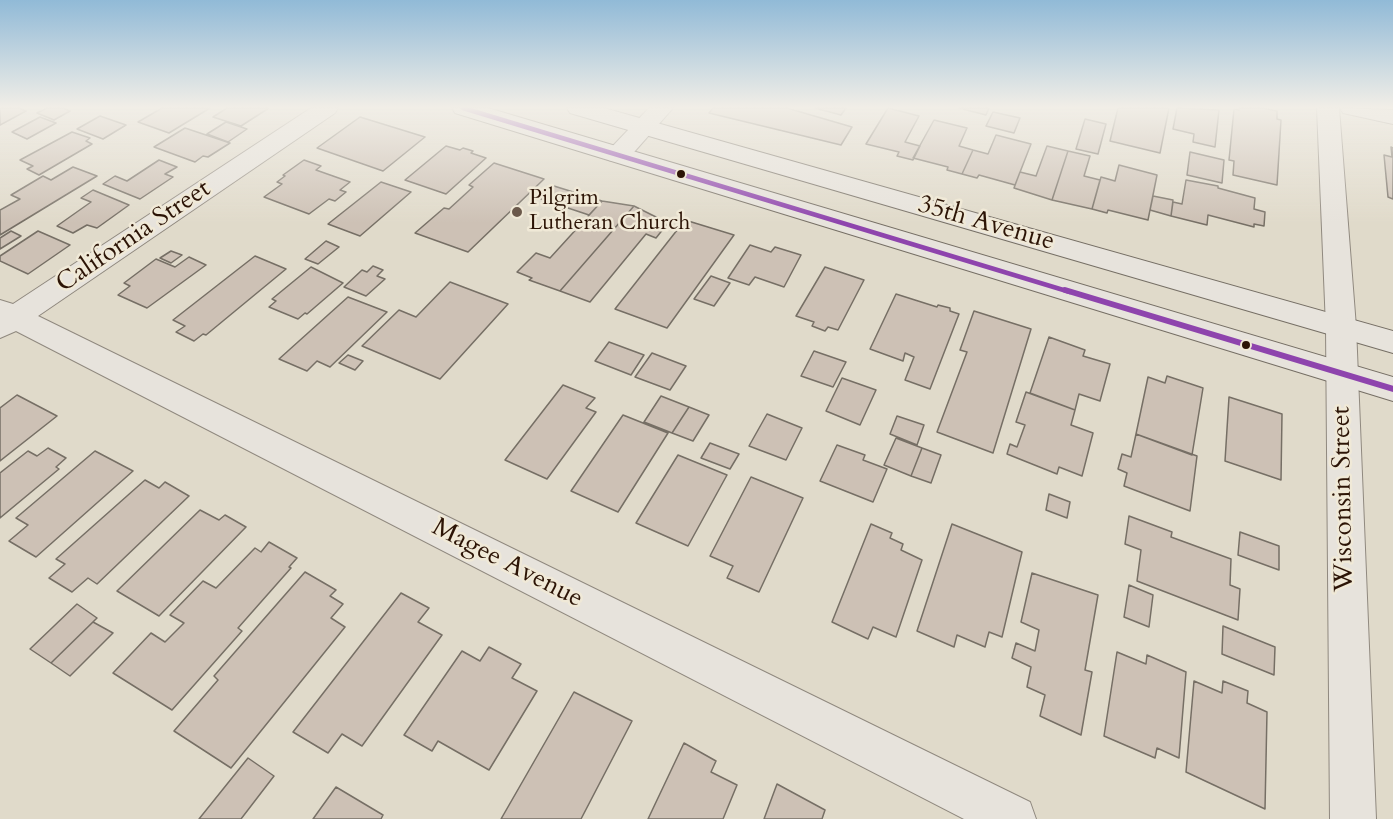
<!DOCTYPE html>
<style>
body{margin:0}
canvas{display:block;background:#e0daca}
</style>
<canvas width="1393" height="819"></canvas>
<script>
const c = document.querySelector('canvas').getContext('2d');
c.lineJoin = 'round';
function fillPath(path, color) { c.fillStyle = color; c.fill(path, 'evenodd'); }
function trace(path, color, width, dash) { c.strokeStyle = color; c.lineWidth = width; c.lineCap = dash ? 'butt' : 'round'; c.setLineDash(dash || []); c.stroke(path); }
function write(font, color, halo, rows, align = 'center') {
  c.font = font + ' Cardo,serif'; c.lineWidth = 5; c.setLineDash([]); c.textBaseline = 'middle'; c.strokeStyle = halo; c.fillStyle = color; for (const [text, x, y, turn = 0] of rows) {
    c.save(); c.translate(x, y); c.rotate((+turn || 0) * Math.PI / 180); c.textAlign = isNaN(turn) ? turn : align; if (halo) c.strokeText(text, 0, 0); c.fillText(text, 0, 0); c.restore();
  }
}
const building = new Path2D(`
 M 0,108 L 19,108 L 26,111 L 0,125 Z
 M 47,108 L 63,108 L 70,111 L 54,120 L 37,113 Z
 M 162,108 L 210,108 L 169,133 L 138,122 Z
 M 227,108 L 269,108 L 241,126 L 213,117 Z
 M 713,108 L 787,108 L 852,127 L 841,145 L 709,113 Z
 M 815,108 L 846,108 L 841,115 Z
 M 888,108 L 919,116 L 905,142 L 920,146 L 913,160 L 897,156 L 899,152 L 866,144 Z
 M 959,108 L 989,108 L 986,115 Z
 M 1118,108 L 1169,108 L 1160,153 L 1110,141 Z
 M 1177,108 L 1219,110 L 1215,147 L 1193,142 L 1194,134 L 1173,129 Z
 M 1239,108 L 1263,108 L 1277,111 L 1277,119 L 1281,120 L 1277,185 L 1233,175 L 1234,161 L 1229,160 L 1234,109 L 1239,110 Z
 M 993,112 L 1020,118 L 1014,133 L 986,126 Z
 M 100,116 L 126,125 L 103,139 L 77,129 Z
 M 40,117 L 56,123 L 27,139 L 12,132 Z
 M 360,117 L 425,137 L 383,171 L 317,148 Z
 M 1085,119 L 1106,124 L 1098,154 L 1076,149 Z
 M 934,120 L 967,128 L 959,146 L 973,150 L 962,174 L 947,170 L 948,167 L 913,158 Z
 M 226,122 L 247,129 L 228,142 L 207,134 Z
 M 185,128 L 230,143 L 208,157 L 203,156 L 195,162 L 154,147 Z
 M 72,132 L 90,138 L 86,141 L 92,144 L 39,175 L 27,169 L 33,166 L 20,160 Z
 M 996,135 L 1031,144 L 1015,185 L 979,175 L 977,178 L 962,174 L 973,150 L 988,154 Z
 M 446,146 L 460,150 L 463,148 L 473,151 L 471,153 L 486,158 L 446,194 L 405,180 Z
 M 1047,146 L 1068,151 L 1052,200 L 1014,188 L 1020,172 L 1036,176 Z
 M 1391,147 L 1393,148 L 1393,199 L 1388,197 L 1384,155 L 1392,157 Z
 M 1068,151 L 1090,156 L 1084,176 L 1100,180 L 1092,209 L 1052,200 Z
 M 1190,152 L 1224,160 L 1222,183 L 1187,175 Z
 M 159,160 L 177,167 L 165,174 L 173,177 L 140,199 L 103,184 L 115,176 L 127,181 Z
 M 304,160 L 321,166 L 316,170 L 350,182 L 340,190 L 346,192 L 335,201 L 329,199 L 309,214 L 264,197 L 282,184 L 277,182 L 285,176 L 283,175 Z
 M 494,163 L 544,179 L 468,252 L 415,233 L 444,208 L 449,209 L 473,187 L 469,185 Z
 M 1119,165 L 1157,175 L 1148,220 L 1108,210 L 1107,213 L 1092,209 L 1101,177 L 1115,181 Z
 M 73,167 L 97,176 L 0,235 L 0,210 L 20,199 L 11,195 L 43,176 L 51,180 Z
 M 1186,180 L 1218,186 L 1218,188 L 1255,198 L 1254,209 L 1265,212 L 1264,226 L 1254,224 L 1254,227 L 1208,215 L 1207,225 L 1171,216 L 1173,202 L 1182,204 Z
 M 381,182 L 411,192 L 360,236 L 328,224 Z
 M 554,186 L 602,201 L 589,215 L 541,199 Z
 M 93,190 L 129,205 L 97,228 L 87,225 L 73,233 L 57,226 L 91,202 L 81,198 Z
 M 1153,196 L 1173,200 L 1171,216 L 1150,210 Z
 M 602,201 L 634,206 L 560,291 L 529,280 L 532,278 L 517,272 L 536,253 L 550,258 Z
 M 634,206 L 668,223 L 656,238 L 646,234 L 590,302 L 560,291 Z
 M 685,220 L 734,235 L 667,328 L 615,309 Z
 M 11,231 L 21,236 L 0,249 L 0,238 Z
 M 38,231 L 70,245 L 28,274 L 0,261 L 0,256 Z
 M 326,241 L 339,247 L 318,264 L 305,259 Z
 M 750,245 L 771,252 L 775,247 L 801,255 L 784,287 L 755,277 L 749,285 L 728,278 Z
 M 171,251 L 182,255 L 171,263 L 160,258 Z
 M 255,256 L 286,269 L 206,335 L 203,334 L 194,341 L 176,332 L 185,326 L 173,320 Z
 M 189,257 L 206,265 L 147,308 L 118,295 L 130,286 L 124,283 L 156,259 L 175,267 Z
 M 373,266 L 383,270 L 377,276 L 385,279 L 366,296 L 344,287 L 362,270 L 367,272 Z
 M 311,267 L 343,283 L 307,314 L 305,313 L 298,319 L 269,307 L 276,301 L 272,299 Z
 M 825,267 L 864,280 L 838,330 L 828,327 L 825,331 L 812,326 L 814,322 L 796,316 Z
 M 711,276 L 730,283 L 714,306 L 694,299 Z
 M 450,282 L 508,304 L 440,379 L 362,346 L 399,310 L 416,317 Z
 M 896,294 L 937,307 L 938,305 L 950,308 L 950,311 L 959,314 L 930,389 L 905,380 L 914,357 L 905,353 L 903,361 L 870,349 Z
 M 348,297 L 387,312 L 330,367 L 317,361 L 307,371 L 279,359 Z
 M 974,311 L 1031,329 L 993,453 L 937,432 L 967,352 L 960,350 Z
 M 1049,337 L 1085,350 L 1083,356 L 1110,364 L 1100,401 L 1079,394 L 1075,410 L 1030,393 Z
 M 609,342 L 644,355 L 631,375 L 595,361 Z
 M 814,351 L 846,362 L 833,387 L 801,376 Z
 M 652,353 L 686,366 L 670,390 L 635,377 Z
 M 348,355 L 363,361 L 355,370 L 339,363 Z
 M 1167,376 L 1203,388 L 1192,455 L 1136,434 L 1148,377 L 1165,383 Z
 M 842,378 L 876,390 L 860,425 L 826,411 Z
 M 563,385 L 595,398 L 586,408 L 596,412 L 547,479 L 505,460 Z
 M 1026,392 L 1075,410 L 1071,425 L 1093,433 L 1082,476 L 1059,467 L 1057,474 L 1007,454 L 1010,444 L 1017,447 L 1025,425 L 1016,422 Z
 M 17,395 L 57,416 L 0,461 L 0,408 Z
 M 661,396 L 689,407 L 672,433 L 644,422 Z
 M 1229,397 L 1282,414 L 1281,480 L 1225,461 Z
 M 689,407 L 709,415 L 693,441 L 672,433 Z
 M 767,414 L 802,428 L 786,460 L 749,446 Z
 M 623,415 L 668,433 L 618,512 L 571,491 Z
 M 897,416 L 924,425 L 917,445 L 890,434 Z
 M 1136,434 L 1197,456 L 1190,511 L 1124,486 L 1127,473 L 1118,469 L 1122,454 L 1131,457 Z
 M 896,438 L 922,448 L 911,476 L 884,465 Z
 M 710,443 L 739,454 L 730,469 L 701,458 Z
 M 837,445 L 865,455 L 863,460 L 887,469 L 873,502 L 820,481 Z
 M 48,448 L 66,458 L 56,467 L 59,469 L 0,518 L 0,473 L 28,451 L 37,456 Z
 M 922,448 L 941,455 L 931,483 L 911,476 Z
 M 95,451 L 133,471 L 36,557 L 9,541 L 28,525 L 16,518 Z
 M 678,455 L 727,475 L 688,546 L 636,523 Z
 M 751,477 L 803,498 L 759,592 L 727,578 L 733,566 L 710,556 Z
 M 145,480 L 159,488 L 165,482 L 189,496 L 97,584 L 88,578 L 72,592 L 49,578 L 65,564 L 56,559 Z
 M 1049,494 L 1070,502 L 1067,518 L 1046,510 Z
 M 200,510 L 219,520 L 225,515 L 246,527 L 159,616 L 117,591 Z
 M 1129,516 L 1172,532 L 1171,537 L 1231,559 L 1230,585 L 1240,589 L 1238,620 L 1137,581 L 1141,550 L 1125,544 Z
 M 871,524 L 892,533 L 890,538 L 903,544 L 901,550 L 922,560 L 896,637 L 873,627 L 868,639 L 832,622 Z
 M 952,524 L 1022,552 L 1002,637 L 989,632 L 985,647 L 957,635 L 954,647 L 917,631 Z
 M 1240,532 L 1279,546 L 1279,570 L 1238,555 Z
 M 269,542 L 297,558 L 289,567 L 291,568 L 238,628 L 242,631 L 172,710 L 113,673 L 151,633 L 165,642 L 184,623 L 170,615 L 203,581 L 216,588 L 255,548 L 261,552 Z
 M 305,572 L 336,590 L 330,596 L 343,604 L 331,618 L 345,627 L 231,768 L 174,731 L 218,680 L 214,676 Z
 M 1032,573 L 1098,595 L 1085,670 L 1092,672 L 1081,735 L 1040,716 L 1045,695 L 1027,687 L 1031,667 L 1012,658 L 1016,643 L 1035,651 L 1039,630 L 1021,622 Z
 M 1129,585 L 1153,595 L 1149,627 L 1124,617 Z
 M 401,593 L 429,608 L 418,622 L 442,635 L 362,746 L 342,734 L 328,753 L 293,732 Z
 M 77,604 L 97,618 L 51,663 L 30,649 Z
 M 93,622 L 113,633 L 70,676 L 51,663 Z
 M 1223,626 L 1275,647 L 1274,675 L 1222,654 Z
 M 489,647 L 521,664 L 512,678 L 537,691 L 489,770 L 438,741 L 432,751 L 404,735 L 462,651 L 480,661 Z
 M 1117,652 L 1146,664 L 1147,655 L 1186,672 L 1179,758 L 1157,748 L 1155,758 L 1104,736 Z
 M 1194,681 L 1222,693 L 1223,681 L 1248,691 L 1247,703 L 1267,712 L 1265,809 L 1186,772 Z
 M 574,692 L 632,721 L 581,819 L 501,819 Z
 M 684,743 L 716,761 L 711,772 L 737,785 L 723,819 L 648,819 Z
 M 248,758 L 274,776 L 241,819 L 199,819 Z
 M 777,784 L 825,810 L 822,819 L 764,819 Z
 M 336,787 L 383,815 L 381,819 L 313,819 Z`);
const minor = new Path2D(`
 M 311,108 L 338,108 L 335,113 L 38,316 L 1030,802 L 1036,819 L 964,819 L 16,331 L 0,338 L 0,300 L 13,304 Z
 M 649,108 L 673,108 L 627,160 L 618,162 L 609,160 L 606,155 L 609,150 Z
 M 1317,108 L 1339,108 L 1356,327 L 1376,819 L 1330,819 L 1326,327 Z
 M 1340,108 L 1393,110 L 1393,124 L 1343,113 Z`);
const secondary = new Path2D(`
 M 452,108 L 488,108 L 1393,377 L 1393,401 L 455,113 Z
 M 567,108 L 604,108 L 1393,331 L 1393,353 L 570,113 Z`);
const bus1Far1 = new Path2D(`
 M 463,108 L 1070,292`);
const bus1 = new Path2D(`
 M 1065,290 L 1393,389`);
const markers = [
 [681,174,5,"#2c1406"],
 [517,212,6,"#6b594b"],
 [1246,345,5,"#2c1406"]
];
const farPoinames = [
 ["Pilgrim",529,199],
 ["Lutheran Church",529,224]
];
const streetNames = [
 ["35th Avenue",986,224,16],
 ["California Street",134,237,-34],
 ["Wisconsin Street",1344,499,-91],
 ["Magee Avenue",507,564,27]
];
fillPath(building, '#cdc1b5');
trace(building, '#766f65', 1.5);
trace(minor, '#90897f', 2);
trace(secondary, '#766f65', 2);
fillPath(minor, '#e7e3dc');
fillPath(secondary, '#e7e3dc');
trace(bus1Far1, '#8e44ad', 4.5);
trace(bus1, '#8e44ad', 6);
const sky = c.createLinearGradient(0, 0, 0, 223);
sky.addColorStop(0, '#91bad7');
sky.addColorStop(0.48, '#f1eee7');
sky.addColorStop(1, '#f1eee700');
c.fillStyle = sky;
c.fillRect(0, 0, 1393, 223);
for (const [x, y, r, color] of markers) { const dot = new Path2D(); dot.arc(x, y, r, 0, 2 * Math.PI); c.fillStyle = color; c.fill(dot); trace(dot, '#f0e9d7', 2); }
write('22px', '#2c1406', '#f0e9d7', farPoinames, 'left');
write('26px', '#2c1406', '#f0e9d7', streetNames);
</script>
